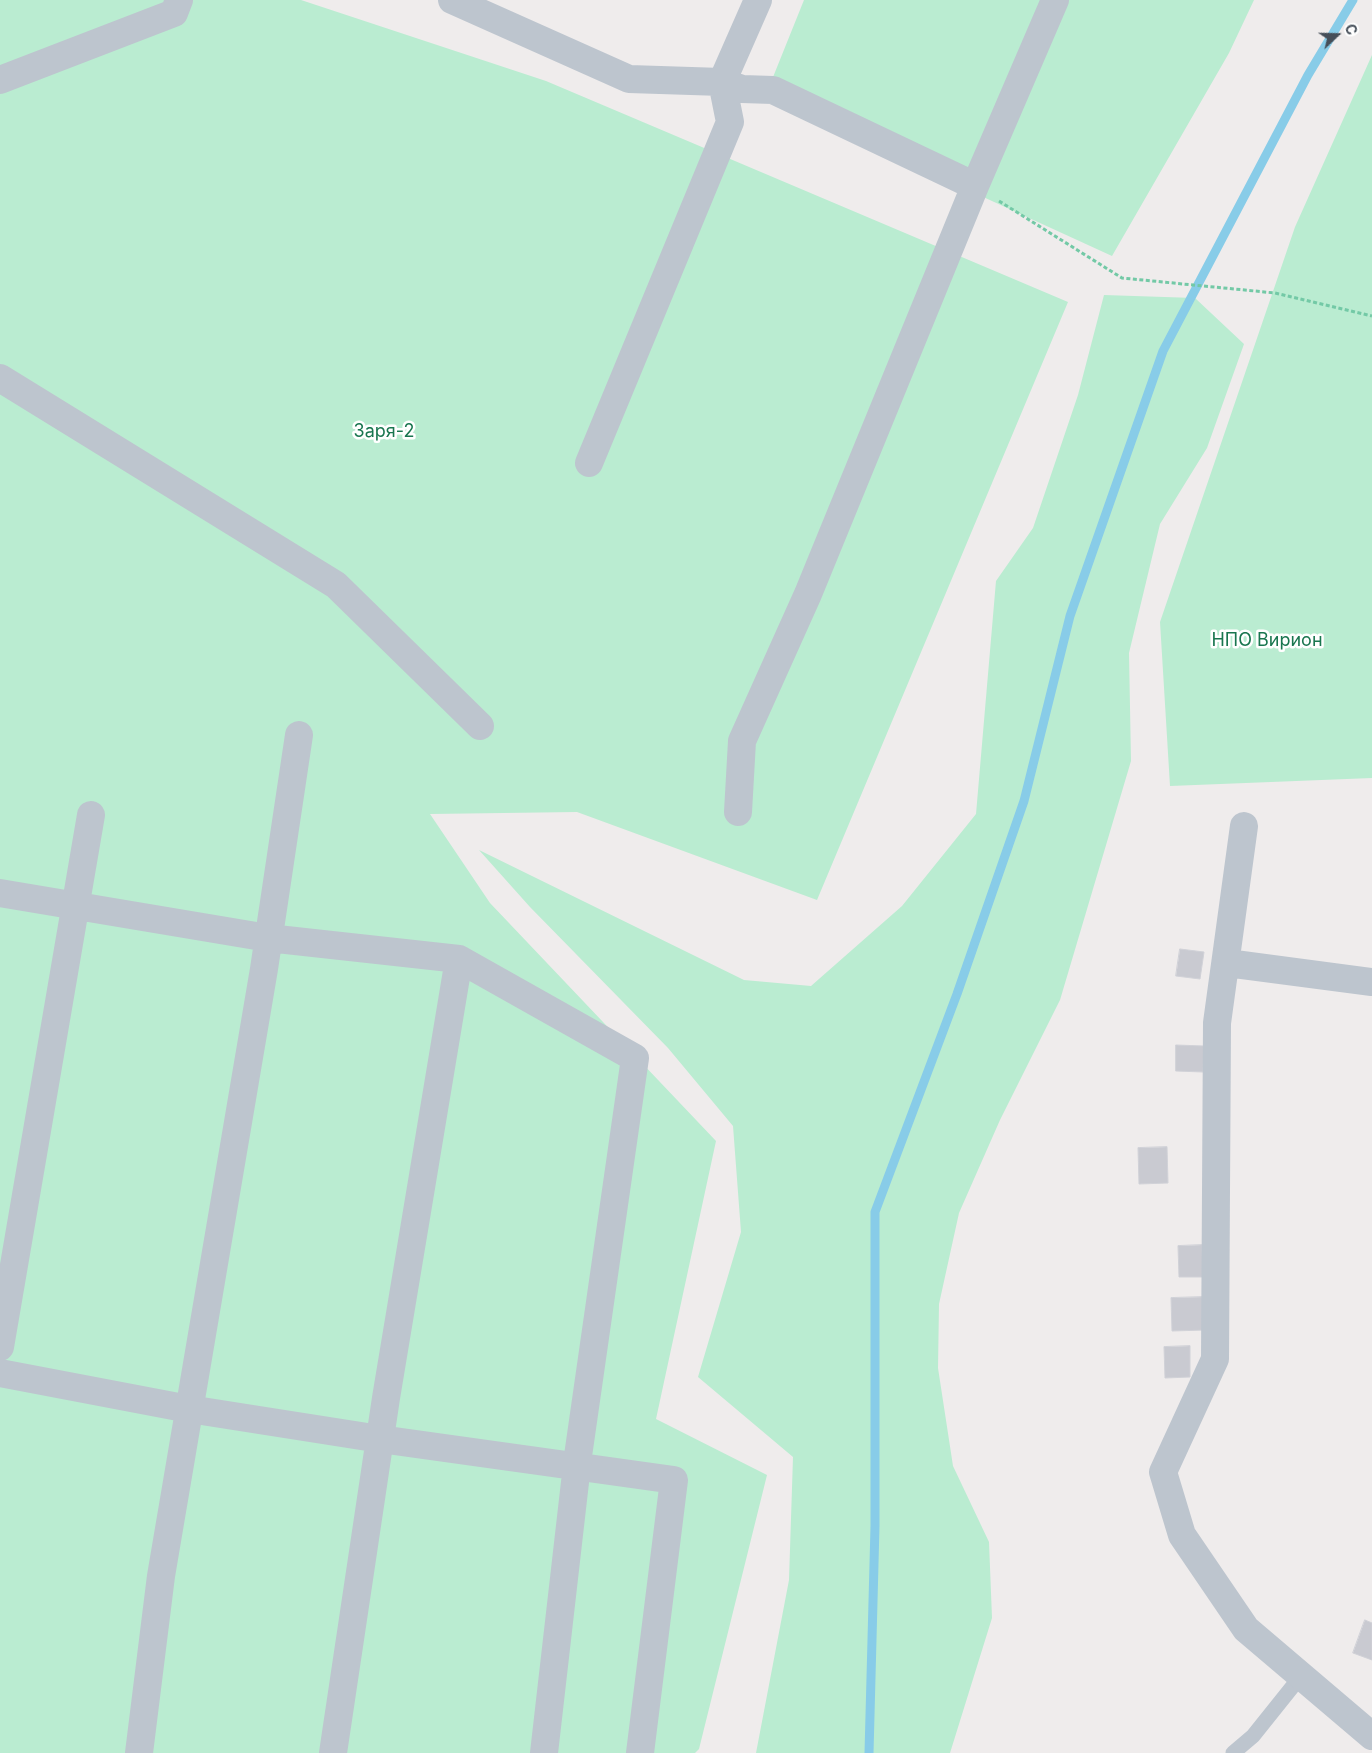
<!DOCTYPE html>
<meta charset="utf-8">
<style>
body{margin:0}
#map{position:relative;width:1372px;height:1753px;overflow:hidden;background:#efecec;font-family:Inter,sans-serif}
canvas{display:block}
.north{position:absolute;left:1312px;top:10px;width:50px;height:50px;-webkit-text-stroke:4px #fff;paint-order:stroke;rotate:69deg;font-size:14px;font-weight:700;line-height:20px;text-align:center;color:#454e58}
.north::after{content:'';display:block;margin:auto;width:18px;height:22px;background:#454e58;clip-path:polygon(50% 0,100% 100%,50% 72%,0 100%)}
</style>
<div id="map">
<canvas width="1372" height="1753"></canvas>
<div class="north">С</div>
</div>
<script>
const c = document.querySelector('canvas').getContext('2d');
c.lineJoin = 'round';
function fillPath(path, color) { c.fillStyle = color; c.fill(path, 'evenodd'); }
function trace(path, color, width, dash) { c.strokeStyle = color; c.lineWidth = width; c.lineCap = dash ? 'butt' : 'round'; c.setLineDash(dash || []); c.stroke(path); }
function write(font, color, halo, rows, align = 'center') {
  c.font = font + ' Inter,sans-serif'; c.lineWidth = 5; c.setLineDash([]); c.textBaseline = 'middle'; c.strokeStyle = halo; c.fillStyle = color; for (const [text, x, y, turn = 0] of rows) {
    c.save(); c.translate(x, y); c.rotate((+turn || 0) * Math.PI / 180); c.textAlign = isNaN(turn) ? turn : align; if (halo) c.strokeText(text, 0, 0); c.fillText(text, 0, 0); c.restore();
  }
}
const green = new Path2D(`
 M 0,0 L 301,0 L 546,81 L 1068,302 L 817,900 L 577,812 L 430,814 L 490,903 L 716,1141 L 656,1419 L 767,1475 L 699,1749 L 695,1753 L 0,1753 Z
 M 804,0 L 1254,0 L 1229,53 L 1112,256 L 765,97 Z
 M 1372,55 L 1372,778 L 1170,786 L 1160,622 L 1295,227 Z
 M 1104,295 L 1195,298 L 1244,344 L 1207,448 L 1160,524 L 1129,653 L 1131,761 L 1060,1000 L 1000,1120 L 959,1213 L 939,1304 L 938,1368 L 953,1466 L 989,1542 L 992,1618 L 950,1753 L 756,1753 L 789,1580 L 793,1457 L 698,1377 L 741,1232 L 733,1126 L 668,1048 L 530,907 L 479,850 L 744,980 L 811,986 L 902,906 L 976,814 L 996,581 L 1033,528 L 1078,395 Z`);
const stream = new Path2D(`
 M 869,1753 L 875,1526 L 875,1212 L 957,994 L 1024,801 L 1070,616 L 1163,351 L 1308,75 L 1353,0`);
const building = new Path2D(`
 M 1180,949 L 1204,952 L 1200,979 L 1176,976 Z
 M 1176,1045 L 1204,1046 L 1203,1072 L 1176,1071 Z
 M 1167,1147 L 1168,1183 L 1139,1184 L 1138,1148 Z
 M 1202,1245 L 1203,1277 L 1179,1277 L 1178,1246 Z
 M 1203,1297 L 1205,1330 L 1172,1331 L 1171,1298 Z
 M 1190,1346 L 1190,1377 L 1165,1378 L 1164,1347 Z
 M 1365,1620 L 1372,1623 L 1372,1660 L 1353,1653 Z`);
const path = new Path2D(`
 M 999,201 L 1122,278 L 1275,293 L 1372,316`);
const lane = new Path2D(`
 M 1233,1753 L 1253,1736 L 1301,1676`);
const street = new Path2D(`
 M 452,0 L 629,79 L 722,82 L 742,89 L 773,90 L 975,186
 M 0,80 L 174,13 L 179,0
 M 0,378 L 336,585 L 480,726
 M 589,463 L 730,122 L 722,82 L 758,0
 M 738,812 L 742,741 L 808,594 L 975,186 L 1055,0
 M 1244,826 L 1217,1023 L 1215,1359 L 1163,1472 L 1182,1535 L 1246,1629 L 1372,1736
 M 0,893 L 268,938 L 459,959 L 635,1058 L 578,1456 L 544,1753
 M 1227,963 L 1372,982
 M 0,1347 L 91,815
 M 0,1373 L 189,1409 L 380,1439 L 674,1480 L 640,1753
 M 139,1753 L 161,1576 L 264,969 L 299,735
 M 333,1753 L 386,1398 L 459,959`);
const parkNames = [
 ["Заря-2",384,432],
 ["НПО Вирион",1267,641]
];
fillPath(green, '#baecd1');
trace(stream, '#88cce8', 9);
fillPath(building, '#c9cad1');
trace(building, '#d0d1d7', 1);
trace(path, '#73c9a6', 3, [4, 2.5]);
trace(lane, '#bdc5ce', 15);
trace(street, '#bdc5ce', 28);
write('18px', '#19764f', '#fff', parkNames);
</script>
